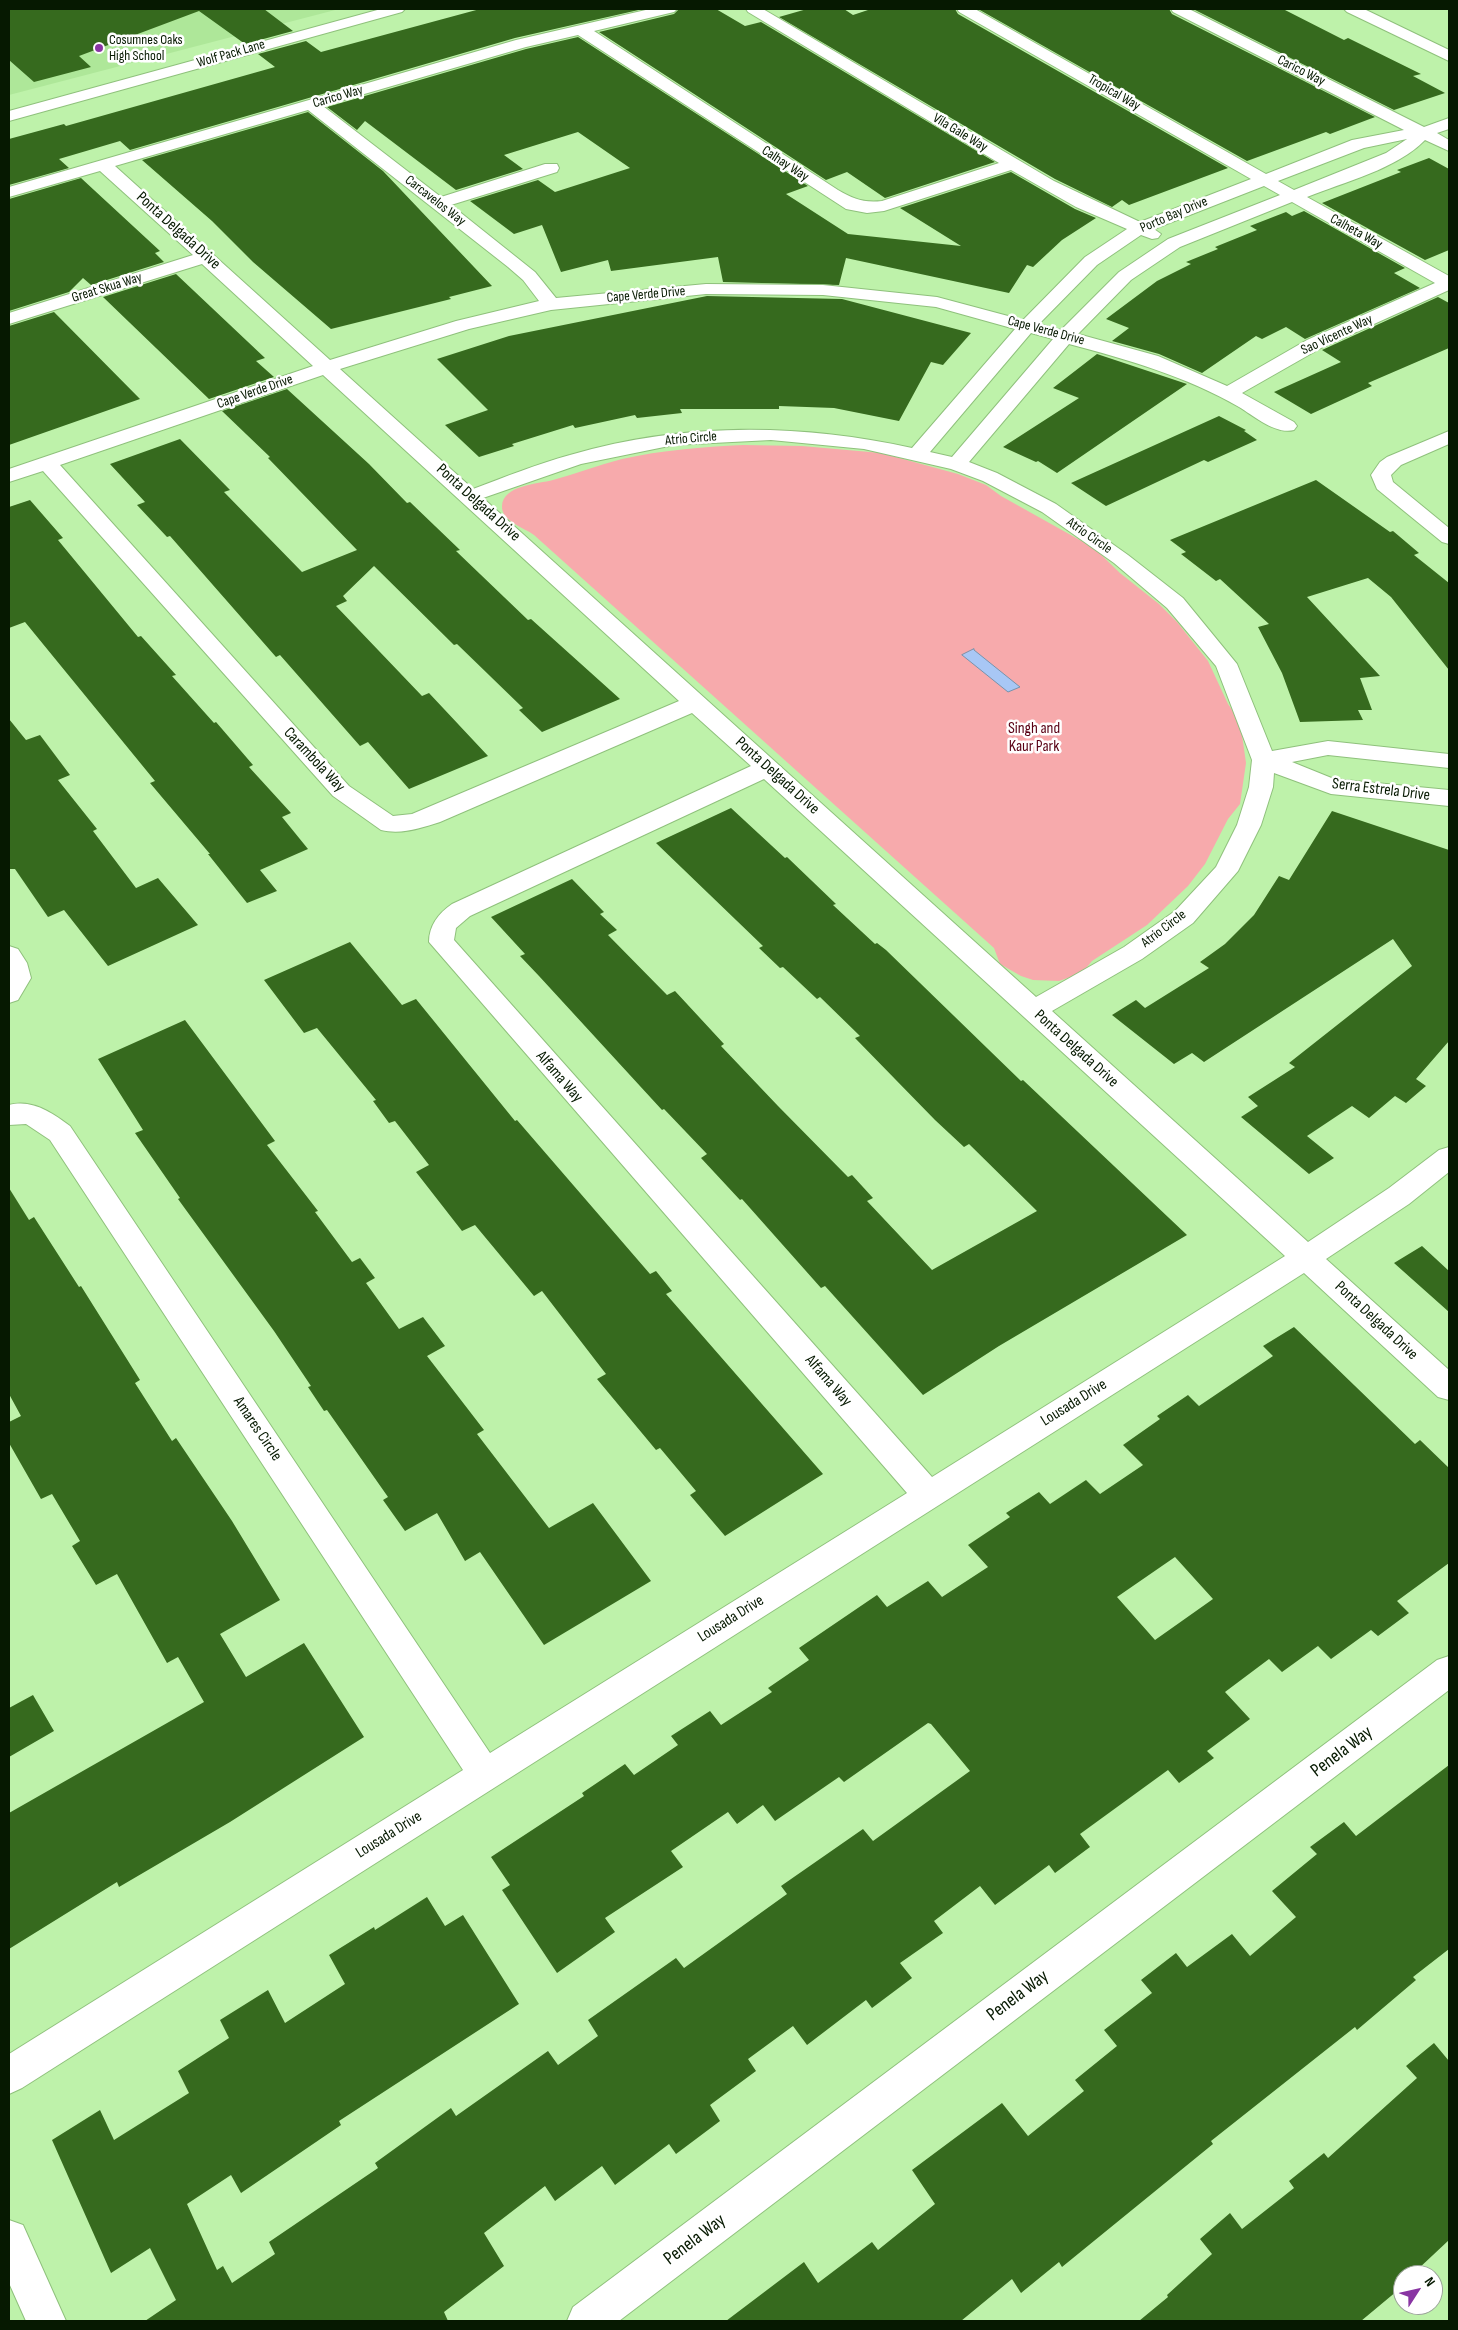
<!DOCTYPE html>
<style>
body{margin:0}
#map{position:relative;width:1458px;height:2330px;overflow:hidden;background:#bef2aa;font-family:"Sofia Sans Condensed",sans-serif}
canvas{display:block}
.frame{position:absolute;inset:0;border:10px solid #061901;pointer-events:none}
.north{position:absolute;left:1393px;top:2265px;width:50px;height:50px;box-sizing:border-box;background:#fff;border:1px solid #9ba399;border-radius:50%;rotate:55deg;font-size:14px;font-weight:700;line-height:20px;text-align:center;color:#061901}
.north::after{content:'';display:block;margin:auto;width:18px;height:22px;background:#8935a3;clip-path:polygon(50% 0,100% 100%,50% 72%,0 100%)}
</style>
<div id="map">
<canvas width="1458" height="2330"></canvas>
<div class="frame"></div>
<div class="north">N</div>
</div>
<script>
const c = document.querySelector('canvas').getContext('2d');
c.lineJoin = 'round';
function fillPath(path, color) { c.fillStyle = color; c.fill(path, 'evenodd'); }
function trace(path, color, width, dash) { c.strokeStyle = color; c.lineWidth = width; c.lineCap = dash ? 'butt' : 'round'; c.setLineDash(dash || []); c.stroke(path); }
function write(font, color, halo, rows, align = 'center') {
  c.font = font + ' "Sofia Sans Condensed",sans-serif'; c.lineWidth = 5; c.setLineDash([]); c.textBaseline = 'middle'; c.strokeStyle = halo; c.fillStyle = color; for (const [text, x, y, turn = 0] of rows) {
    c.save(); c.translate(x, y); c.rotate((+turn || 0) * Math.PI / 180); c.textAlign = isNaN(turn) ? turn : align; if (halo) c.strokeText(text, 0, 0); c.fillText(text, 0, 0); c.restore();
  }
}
const built = new Path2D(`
 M 9,9 L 339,9 L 9,95 Z`);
const green = new Path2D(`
 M 743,445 L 802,446 L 881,453 L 958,474 L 986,485 L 1001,496 L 1094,548 L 1120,573 L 1159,604 L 1177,622 L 1208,661 L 1228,704 L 1240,721 L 1246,763 L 1240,804 L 1228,819 L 1205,864 L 1188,886 L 1147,925 L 1092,961 L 1082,973 L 1059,981 L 1033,980 L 1021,976 L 1000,964 L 994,948 L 534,535 C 525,528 501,521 502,506 C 503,485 538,484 553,480 C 576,474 598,465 622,459 C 662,450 702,447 743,445 Z`);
const water = new Path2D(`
 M 974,649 L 974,650 L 1020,687 L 1008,692 L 962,655 Z`);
const building = new Path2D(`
 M 9,9 L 264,9 L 293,31 L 245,44 L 199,11 L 79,56 L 91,67 L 34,82 L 9,60 Z
 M 480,9 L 643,9 L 515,38 L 130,150 L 120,141 L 59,159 L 69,168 L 9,185 L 9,139 L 64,124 L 66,126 L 275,67 L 258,54 L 306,41 L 321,52 Z
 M 679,9 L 716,9 L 745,26 L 761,22 L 995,162 L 885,198 L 847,172 L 826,180 L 599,32 L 674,14 Z
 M 807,9 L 844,9 L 853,15 L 871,9 L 955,9 L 958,14 L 1228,168 L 1129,205 L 1122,200 L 1112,207 L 1055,179 L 779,17 Z
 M 978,9 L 1169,9 L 1172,14 L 1375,117 L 1330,134 L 1326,132 L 1247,161 Z
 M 1193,9 L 1283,9 L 1344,40 L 1348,38 L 1421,74 L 1413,76 L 1445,93 L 1394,110 Z
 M 578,37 L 808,186 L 786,194 L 848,234 L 961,246 L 900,208 L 1011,172 L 1075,209 L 1096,218 L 1062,240 L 1033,267 L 1027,265 L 1009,293 L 846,258 L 839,285 L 723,282 L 718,257 L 611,271 L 608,260 L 561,272 L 542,225 L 514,234 L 470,201 L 538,180 L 555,192 L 630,168 L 578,132 L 504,155 L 523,169 L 456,190 L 365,121 L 357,130 L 327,107 L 526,49 Z
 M 308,112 L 383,171 L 492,286 L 449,297 L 451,299 L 331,329 L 253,262 L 212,221 L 142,160 Z
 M 1429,158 L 1449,169 L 1449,250 L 1425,260 L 1322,203 L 1401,172 L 1397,170 Z
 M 81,178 L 160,251 L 155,253 L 164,262 L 91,285 L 83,278 L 69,292 L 9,311 L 9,199 Z
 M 1304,211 L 1405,268 L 1394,273 L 1420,288 L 1305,339 L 1286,327 L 1262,339 L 1256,336 L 1202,373 L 1159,354 L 1112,341 L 1129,328 L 1106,319 L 1157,281 L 1191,264 L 1186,262 L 1218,249 L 1215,247 L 1257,230 L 1250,226 L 1286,212 L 1292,216 Z
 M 176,274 L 265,358 L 256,361 L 274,377 L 209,399 L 103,297 Z
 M 707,296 L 842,299 L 971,333 L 943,365 L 931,362 L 899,421 L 834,408 L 779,406 L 779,409 L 680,409 L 682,413 L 637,418 L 635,415 L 575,428 L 573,425 L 512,444 L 514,446 L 479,457 L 445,425 L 488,410 L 437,359 L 509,336 Z
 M 1438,297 L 1449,303 L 1449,348 L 1368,383 L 1372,386 L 1311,414 L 1274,392 L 1341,362 L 1322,350 Z
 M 54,312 L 140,399 L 9,445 L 9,326 Z
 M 1097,354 L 1187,384 L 1057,473 L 1038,461 L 1036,462 L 1003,447 L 1079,398 L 1053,388 Z
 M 287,389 L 369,464 L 407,503 L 410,502 L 460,550 L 456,551 L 528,620 L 531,619 L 620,699 L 542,732 L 519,710 L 523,708 L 457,644 L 454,645 L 374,566 L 343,596 L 347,601 L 336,606 L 422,696 L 429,693 L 488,756 L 409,789 L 368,742 L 360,746 L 280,655 L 276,657 L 170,536 L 167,537 L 137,505 L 145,502 L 110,464 L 180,439 L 230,490 L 224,492 L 302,572 L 357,550 L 268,458 L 270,457 L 222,411 Z
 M 1219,416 L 1246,430 L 1244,431 L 1257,440 L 1208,462 L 1204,460 L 1106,506 L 1071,483 Z
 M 1316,480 L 1390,532 L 1393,531 L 1419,553 L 1414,555 L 1449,583 L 1449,670 L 1391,597 L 1368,578 L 1307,597 L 1380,676 L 1360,678 L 1372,710 L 1358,710 L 1363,720 L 1300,722 L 1282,673 L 1258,627 L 1269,624 L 1220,579 L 1216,581 L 1181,554 L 1186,552 L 1170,540 Z
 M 30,500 L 63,538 L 58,540 L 138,637 L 141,636 L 176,675 L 172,676 L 214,723 L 216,722 L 253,765 L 249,767 L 291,813 L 282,817 L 308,849 L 260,870 L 277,891 L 247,903 L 208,854 L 210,854 L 150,783 L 155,781 L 25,622 L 9,628 L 9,507 Z
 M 9,719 L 26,740 L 40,735 L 70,775 L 58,780 L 97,829 L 93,831 L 136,888 L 158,878 L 198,925 L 108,966 L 64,910 L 48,917 L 15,869 L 9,869 Z
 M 731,808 L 785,858 L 787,857 L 836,904 L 833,905 L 875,944 L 877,943 L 886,950 L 1021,1081 L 1023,1080 L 1187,1235 L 999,1346 L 923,1395 L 825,1286 L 821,1288 L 742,1199 L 740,1200 L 701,1158 L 707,1154 L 664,1109 L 662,1110 L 539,976 L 520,956 L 525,954 L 491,917 L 572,879 L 604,912 L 600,914 L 617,930 L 608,935 L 667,995 L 675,991 L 724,1044 L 721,1046 L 778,1106 L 848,1177 L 852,1175 L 873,1198 L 867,1201 L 932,1270 L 1037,1211 L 969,1144 L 964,1147 L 935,1120 L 855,1038 L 860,1036 L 820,997 L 817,999 L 783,967 L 780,968 L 759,948 L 763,946 L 656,843 Z
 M 1332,811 L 1449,850 L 1449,1041 L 1416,1079 L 1426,1086 L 1406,1103 L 1395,1096 L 1369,1118 L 1352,1106 L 1307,1136 L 1334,1158 L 1309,1174 L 1241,1117 L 1258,1106 L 1248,1097 L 1295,1067 L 1289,1063 L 1412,966 L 1393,939 L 1204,1062 L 1192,1053 L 1174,1064 L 1112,1015 L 1136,1000 L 1145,1008 L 1209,968 L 1200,962 L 1225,944 L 1254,915 L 1279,876 L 1289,880 Z
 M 350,942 L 402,1005 L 416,999 L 515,1121 L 517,1120 L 650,1274 L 656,1271 L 672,1291 L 666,1294 L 823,1474 L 725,1536 L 690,1495 L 696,1491 L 660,1448 L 656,1450 L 597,1379 L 606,1374 L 542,1291 L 534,1296 L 475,1225 L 462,1231 L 416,1172 L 429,1165 L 395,1121 L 389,1123 L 373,1101 L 376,1100 L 317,1028 L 304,1033 L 264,980 Z
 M 185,1020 L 275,1141 L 267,1145 L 318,1211 L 315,1212 L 352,1262 L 360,1258 L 375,1278 L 366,1283 L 399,1329 L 423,1317 L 445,1346 L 427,1356 L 484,1430 L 477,1434 L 549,1528 L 593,1503 L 651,1581 L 544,1645 L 480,1552 L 465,1561 L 437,1513 L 405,1531 L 383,1500 L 388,1497 L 327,1410 L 324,1411 L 308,1387 L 311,1386 L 274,1331 L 178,1199 L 180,1198 L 135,1133 L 143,1130 L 98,1059 Z
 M 9,1188 L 29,1220 L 34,1217 L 79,1287 L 81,1286 L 140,1380 L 135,1383 L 172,1441 L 176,1438 L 232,1521 L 280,1600 L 220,1634 L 246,1677 L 304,1643 L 364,1737 L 230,1822 L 119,1887 L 117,1882 L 9,1949 L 9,1813 L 204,1702 L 178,1657 L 167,1663 L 117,1574 L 96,1585 L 72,1546 L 80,1541 L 52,1494 L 41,1499 L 9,1443 L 9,1422 L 21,1416 L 9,1394 Z
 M 1422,1246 L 1449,1271 L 1449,1312 L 1394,1263 Z
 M 1294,1327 L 1415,1444 L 1420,1440 L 1449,1468 L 1449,1563 L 1397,1601 L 1409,1613 L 1378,1636 L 1371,1630 L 1331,1659 L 1318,1646 L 1282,1672 L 1269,1659 L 1225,1692 L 1250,1719 L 1207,1751 L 1214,1758 L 1179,1783 L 1168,1770 L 1080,1834 L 1090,1847 L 1055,1873 L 1049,1865 L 995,1905 L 980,1886 L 934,1921 L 943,1933 L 900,1963 L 912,1978 L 872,2008 L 866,2000 L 807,2045 L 793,2026 L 748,2059 L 756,2071 L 710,2105 L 720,2121 L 676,2154 L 669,2144 L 615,2185 L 602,2166 L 555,2201 L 545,2186 L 484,2233 L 504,2266 L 444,2312 L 448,2321 L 145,2321 L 176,2300 L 150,2248 L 111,2273 L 52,2140 L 100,2110 L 114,2140 L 189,2093 L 178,2071 L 229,2038 L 220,2020 L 268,1990 L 285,2023 L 345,1984 L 329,1955 L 374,1927 L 375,1930 L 427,1897 L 445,1926 L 463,1915 L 519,2004 L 339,2121 L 341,2125 L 241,2193 L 231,2175 L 187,2204 L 217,2270 L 223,2266 L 232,2283 L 275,2254 L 269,2242 L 378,2168 L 375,2163 L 451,2108 L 456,2116 L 548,2051 L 558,2065 L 598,2036 L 588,2020 L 676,1958 L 684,1968 L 787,1894 L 781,1886 L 863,1829 L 873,1841 L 970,1771 L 931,1724 L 928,1723 L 844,1782 L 839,1777 L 775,1821 L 763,1805 L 737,1824 L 728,1812 L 671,1851 L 683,1867 L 605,1918 L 615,1932 L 557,1973 L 502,1890 L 510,1885 L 491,1857 L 584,1796 L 582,1793 L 625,1764 L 634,1775 L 678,1745 L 671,1736 L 710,1711 L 721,1725 L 772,1692 L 768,1688 L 809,1660 L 799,1648 L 877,1595 L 887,1607 L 928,1581 L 942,1597 L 988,1567 L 968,1545 L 1010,1517 L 1006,1513 L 1039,1492 L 1050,1504 L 1086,1480 L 1100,1494 L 1143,1465 L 1123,1445 L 1160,1419 L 1157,1416 L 1188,1395 L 1199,1406 L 1273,1356 L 1263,1346 ZM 1175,1557 L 1213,1599 L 1155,1640 L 1117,1597 Z
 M 33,1695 L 54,1731 L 9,1757 L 9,1708 Z
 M 1449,1765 L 1449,1949 L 1413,1977 L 1416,1980 L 1357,2030 L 1355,2027 L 1211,2141 L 1213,2144 L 1062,2267 L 1059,2262 L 1021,2293 L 1012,2279 L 961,2321 L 726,2321 L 804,2262 L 818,2283 L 872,2242 L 878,2250 L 935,2204 L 912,2170 L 1002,2103 L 1028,2136 L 1084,2091 L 1075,2080 L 1117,2046 L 1104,2030 L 1152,1993 L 1141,1980 L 1176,1953 L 1187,1967 L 1232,1934 L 1250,1956 L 1296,1917 L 1272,1891 L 1317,1854 L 1310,1847 L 1344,1822 L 1356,1836 Z
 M 1434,2043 L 1449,2061 L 1449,2240 L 1417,2270 L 1419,2272 L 1416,2275 L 1403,2275 L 1403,2286 L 1361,2321 L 1139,2321 L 1168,2297 L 1167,2295 L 1212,2254 L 1200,2239 L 1230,2213 L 1242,2229 L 1294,2188 L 1289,2181 L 1324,2153 L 1328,2158 L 1417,2078 L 1406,2066 Z`);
const minor = new Path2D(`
 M 381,9 L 405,9 L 402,12 L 9,121 L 9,111 Z
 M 650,9 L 677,9 L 674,12 L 594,31 L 838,190 C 854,199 863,203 882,201 L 999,163 L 748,12 L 746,9 L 763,9 L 1054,181 L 1140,222 L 1251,179 L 959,12 L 957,9 L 975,9 L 1266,174 L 1352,140 L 1404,130 L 1173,12 L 1171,9 L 1189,9 L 1424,127 L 1449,118 L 1449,129 L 1437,133 L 1449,140 L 1449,151 L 1425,140 C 1397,169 1344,182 1307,197 L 1449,276 L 1449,290 L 1321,348 L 1242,393 L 1294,422 L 1297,426 L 1294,430 C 1276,435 1254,416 1239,407 C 1185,376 1129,360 1069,344 L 969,462 L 997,473 L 1056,504 L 1128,555 L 1183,598 L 1237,664 L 1272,751 L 1328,741 L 1449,754 L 1449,768 L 1328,755 L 1292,762 L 1334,779 L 1449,790 L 1449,806 L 1331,794 L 1274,773 L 1273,787 L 1261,825 L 1238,871 L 1193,923 L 1142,959 L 1052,1011 L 1308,1242 L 1389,1188 L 1439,1150 L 1449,1147 L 1449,1172 L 1409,1204 L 1326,1259 L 1449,1370 L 1449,1400 L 1438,1397 L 1304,1273 L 22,2088 L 9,2094 L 9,2054 L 463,1770 L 50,1140 L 26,1124 L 9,1125 L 9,1105 C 32,1099 51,1112 70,1126 L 490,1753 L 907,1493 L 429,942 C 429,925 439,913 452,904 L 751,766 L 692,713 L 440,822 C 421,828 401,835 381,830 L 333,796 L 43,471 L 9,482 L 9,469 L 313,366 L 202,264 L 9,324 L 9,313 L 193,255 L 100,171 L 9,197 L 9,187 L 516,40 ZM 578,35 L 846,209 L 867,213 L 884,211 L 1011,170 L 1076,207 L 1127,229 L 1085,257 L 1023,320 L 937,297 L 823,285 L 706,284 L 556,298 L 535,272 L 451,205 L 557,172 L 559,168 L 557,164 L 545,164 L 441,197 L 323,106 L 526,47 ZM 308,110 L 508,267 L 523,280 L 539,301 L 456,321 L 330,360 L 115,166 ZM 1407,139 L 1386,153 L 1294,190 L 1278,181 L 1364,148 ZM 1264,186 L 1280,195 L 1168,239 L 1119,272 L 1061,330 L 1039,324 L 1097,265 L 1141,235 L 1152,239 L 1158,238 L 1161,234 L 1154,229 ZM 1292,202 L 1435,283 L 1307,340 L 1227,386 L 1158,356 L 1078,334 L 1131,280 L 1180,247 ZM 706,294 L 823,295 L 936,307 L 1015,329 L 912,448 C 800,423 681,422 570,455 C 537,464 505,477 473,489 L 340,369 L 469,329 L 551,310 ZM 1031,333 L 1053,339 L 952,457 L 930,452 ZM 323,375 L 679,701 L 412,814 L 393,816 L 349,786 L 60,465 ZM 771,440 L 864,449 L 951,469 L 983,481 L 1042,512 L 1114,563 L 1167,608 L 1216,666 L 1252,760 L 1249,787 L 1237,825 L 1216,867 L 1175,911 L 1124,947 L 1036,997 L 483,498 L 581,464 L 674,445 ZM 764,779 L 1285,1256 L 932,1477 L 454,940 L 456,928 L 470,916 Z
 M 1344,9 L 1364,9 L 1449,50 L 1449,61 L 1347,12 Z
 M 1449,431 L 1449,444 L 1401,465 L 1391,475 L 1393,482 L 1449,528 L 1449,544 L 1442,542 L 1377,489 L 1371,475 L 1380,462 L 1387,457 Z
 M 9,946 L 18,949 L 27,963 L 31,978 L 18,1000 L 9,1003 Z
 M 1449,1656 L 1449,1690 L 619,2321 L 567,2321 L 573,2307 L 1437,1660 Z
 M 9,2220 L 23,2225 L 66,2321 L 26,2321 L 9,2283 Z`);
const markers = [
 [99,48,5,"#8935a3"]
];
const farPoinames = [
 ["Cosumnes Oaks",109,40],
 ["High School",109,56]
];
const farStreetnames = [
 ["Wolf Pack Lane",231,54,-16],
 ["Carico Way",1301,71,27],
 ["Tropical Way",1114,93,30],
 ["Carico Way",338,97,-16],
 ["Vila Gale Way",960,133,31],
 ["Calhay Way",785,164,33],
 ["Carcavelos Way",435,201,38],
 ["Porto Bay Drive",1174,215,-23],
 ["Calheta Way",1356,232,29],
 ["Great Skua Way",107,288,-17],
 ["Cape Verde Drive",646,295,-5],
 ["Cape Verde Drive",1046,331,15],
 ["Sao Vicente Way",1337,335,-25],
 ["Cape Verde Drive",255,392,-19],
 ["Atrio Circle",691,439,-5],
 ["Atrio Circle",1089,536,35],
 ["Atrio Circle",1164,929,-37]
];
const streetNames = [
 ["Ponta Delgada Drive",178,231,42],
 ["Ponta Delgada Drive",478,503,42],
 ["Carambola Way",314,760,47],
 ["Ponta Delgada Drive",777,776,42],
 ["Serra Estrela Drive",1381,790,7],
 ["Ponta Delgada Drive",1076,1049,42],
 ["Alfama Way",559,1077,49],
 ["Ponta Delgada Drive",1376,1321,43],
 ["Alfama Way",828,1381,49],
 ["Lousada Drive",1074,1403,-32],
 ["Amares Circle",257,1429,56],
 ["Lousada Drive",731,1619,-32],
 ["Lousada Drive",389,1835,-32]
];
const parkNames = [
 ["Singh and",1034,729],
 ["Kaur Park",1034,747]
];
const nearStreetnames = [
 ["Penela Way",1342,1752,-37],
 ["Penela Way",1018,1996,-37],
 ["Penela Way",695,2240,-37]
];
fillPath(built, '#aee799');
fillPath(green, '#f7aaac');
fillPath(water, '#a8c7f5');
trace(water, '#7793ac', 1);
fillPath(building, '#366a1e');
trace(minor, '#8fc17c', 2);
fillPath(minor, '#fff');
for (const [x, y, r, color] of markers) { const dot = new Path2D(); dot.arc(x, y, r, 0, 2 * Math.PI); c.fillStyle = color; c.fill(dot); trace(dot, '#fff', 2); }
write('14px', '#061901', '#fff', farPoinames, 'left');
write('14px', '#061901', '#fff', farStreetnames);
write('16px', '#061901', '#fff', streetNames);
write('16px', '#590014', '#fff', parkNames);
write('19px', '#061901', '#fff', nearStreetnames);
</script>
